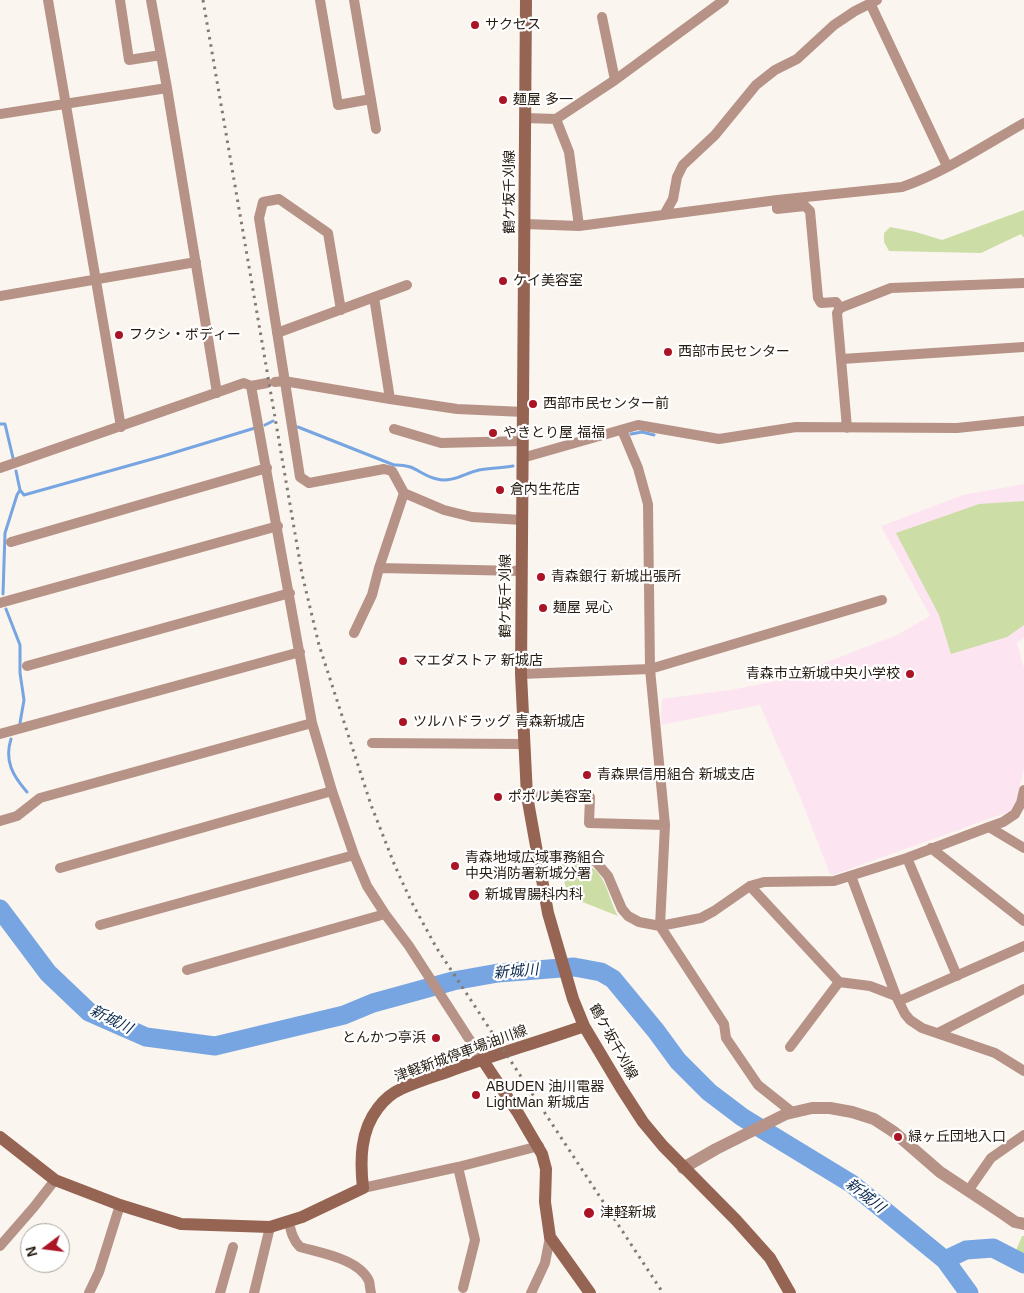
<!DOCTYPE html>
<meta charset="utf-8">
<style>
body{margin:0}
#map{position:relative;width:1024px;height:1293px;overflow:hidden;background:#fbf5ef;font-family:Arial,sans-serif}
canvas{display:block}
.north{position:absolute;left:20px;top:1223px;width:50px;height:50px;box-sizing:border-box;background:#fff;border:1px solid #a8a49f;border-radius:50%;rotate:255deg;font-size:14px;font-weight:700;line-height:20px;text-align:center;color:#251b10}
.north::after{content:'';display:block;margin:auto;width:18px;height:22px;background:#aa1425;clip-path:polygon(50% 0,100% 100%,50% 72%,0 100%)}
</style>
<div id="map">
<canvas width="1024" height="1293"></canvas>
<div class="north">N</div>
</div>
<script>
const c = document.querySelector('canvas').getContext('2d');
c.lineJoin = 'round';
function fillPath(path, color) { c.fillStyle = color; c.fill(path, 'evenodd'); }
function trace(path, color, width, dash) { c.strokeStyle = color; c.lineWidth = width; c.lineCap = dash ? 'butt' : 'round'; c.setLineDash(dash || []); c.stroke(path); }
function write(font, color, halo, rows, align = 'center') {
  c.font = font + ' Arial,"Noto Sans JP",sans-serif'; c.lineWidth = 4.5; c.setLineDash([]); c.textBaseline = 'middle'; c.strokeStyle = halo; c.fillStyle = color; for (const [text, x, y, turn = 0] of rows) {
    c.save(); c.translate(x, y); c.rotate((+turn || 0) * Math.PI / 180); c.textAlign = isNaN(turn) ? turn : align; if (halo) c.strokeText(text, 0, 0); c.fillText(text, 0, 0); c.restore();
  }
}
const education = new Path2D(`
 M 1024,484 L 1024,638 L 1017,643 L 1024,668 L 1024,768 L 1016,802 L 1011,811 L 833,875 L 830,874 L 801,799 L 760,705 L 661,725 L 662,699 L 736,689 L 780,680 L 897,635 L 930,616 L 881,526 L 963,495 Z`);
const green = new Path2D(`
 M 1024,210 L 1024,238 L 1021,234 L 981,253 L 889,251 L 884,242 L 884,233 L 890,227 L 916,232 L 942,240 Z
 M 1024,501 L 1024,625 L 1007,637 L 951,654 L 939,615 L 896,533 L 979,504 Z
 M 559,864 C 567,864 576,863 583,864 C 606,868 608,899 618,916 L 575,899 L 567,891 Z
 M 1022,1236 L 1024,1236 L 1024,1257 L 1015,1253 Z`);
const stream = new Path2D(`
 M 0,424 L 5,424 L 13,458
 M 265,425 L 273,421
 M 298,427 L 394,465 C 416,464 419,475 437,479 C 452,483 465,473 479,470 C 490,468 502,468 513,466
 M 631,434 L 642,432 L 654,435
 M 16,471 L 20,490 L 24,495 L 163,456 L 255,428
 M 3,594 L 5,533 L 17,495 L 20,490
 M 6,609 L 20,645 L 20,673 L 24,700 L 20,723
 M 11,739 C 4,761 13,776 27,792`);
const river = new Path2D(`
 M 0,909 L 48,973 L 89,1012 L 146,1037 L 215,1046 L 344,1015 L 373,1003 L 453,981 L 498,973 L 574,967 L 601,972 L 613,979 L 656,1031 L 678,1061 L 709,1092 L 742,1117 L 852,1184 L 945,1260 L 969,1293
 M 945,1260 L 966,1250 L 993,1248 L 1024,1264`);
const minor = new Path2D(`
 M 48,0 L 121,427
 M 120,0 L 129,60 L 161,55
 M 151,0 L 167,88 L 217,393
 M 320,0 L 338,105 L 371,99
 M 354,0 L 376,129
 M 870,3 L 947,166
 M 602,17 L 615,80
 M 0,114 L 167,88
 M 525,118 L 556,119 L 615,80 L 724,0
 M 556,119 L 569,152 L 579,226
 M 777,200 L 777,209 L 805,206 L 810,211 L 818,298 L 821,303 L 836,302 L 840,308 L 891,288 L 1024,283
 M 664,215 L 673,199 L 677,177 L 683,165 L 715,135 L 756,85 L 775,70 L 797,59 L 834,25 L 855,11 L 877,0
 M 525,224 L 579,226 L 777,200 L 902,187 C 945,172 985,145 1024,123
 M 0,296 L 196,262
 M 374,297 L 390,399
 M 840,308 L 837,313 L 847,428
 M 341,310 L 328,233 L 279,199 L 263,202 L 259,218 L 300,477 L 309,483 L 384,469 L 392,471 L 404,493 L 444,510 L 472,517 L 522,520
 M 277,333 L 407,285
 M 842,359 L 1024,347
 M 275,382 L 284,381 L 390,399 L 457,409 L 524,412
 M 251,386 L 267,383
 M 394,429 L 441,443 L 523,441
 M 622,430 L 638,468 L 648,504 L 650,669 L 665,825 L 660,926 L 724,1024 L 726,1038 L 758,1085 L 792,1112
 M 522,458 L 638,425 L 719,439 L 796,427 L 957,428 L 1024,421
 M 0,468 L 244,383 L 251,386 L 312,723 L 332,791 L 354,855 L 367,886 L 385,914 L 409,946 L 482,1059
 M 11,542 L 267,468
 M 379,568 L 521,571
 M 0,603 L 278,526
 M 354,633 L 372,595 L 379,568 L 404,493
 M 27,666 L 290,593
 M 521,674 L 650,669 L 882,600
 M 0,734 L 300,652
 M 372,743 L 523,744
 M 527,796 L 590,797 L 589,823 L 665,825
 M 0,821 L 17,816 L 40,798 L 312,723
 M 989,827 L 1024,848
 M 931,848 L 1024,921
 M 536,853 L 587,858 L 596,862 L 608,876 L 622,909 L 628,916 L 639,922 L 660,926 L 701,918 L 714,911 L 750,886 L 764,882 L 834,881 L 907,858 L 989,827 L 1003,822 L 1015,814 L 1021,803 L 1024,790
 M 907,858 L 957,976
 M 60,868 L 332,791
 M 851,876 L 896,996 L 905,1014 L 910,1020 L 922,1028 L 995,1053 L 1024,1071
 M 750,886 L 839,982 L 870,986 L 896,996
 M 100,925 L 354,855
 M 187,970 L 385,914
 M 899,1001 L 1024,946
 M 938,1033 L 1024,989
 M 790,1047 L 839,982
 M 458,1167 L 475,1240 L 463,1288
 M 363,1188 L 458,1167 L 539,1146
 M 968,1191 L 991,1158 L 1024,1135
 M 289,1222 C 291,1232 293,1240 300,1247 C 321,1253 359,1259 369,1281 C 370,1285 370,1289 371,1293
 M 0,1246 L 34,1207 L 55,1180
 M 89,1293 L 99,1272 L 120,1205
 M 220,1293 L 233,1247
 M 254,1293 L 270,1227
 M 531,1293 L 545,1263 L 550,1237`);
const tertiary = new Path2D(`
 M 683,1168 L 716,1149 L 786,1114 L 812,1108 L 830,1108 L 852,1112 L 874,1119 L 894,1132 L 940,1172 L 1005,1215 L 1015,1222 L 1024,1224`);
const secondary = new Path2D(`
 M 526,0 L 521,674 L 527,796 L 548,913 L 573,999 L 584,1026 L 621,1088 L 643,1122 L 663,1146 L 736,1220 L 770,1258 L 790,1293
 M 482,1059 L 518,1113 L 542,1154 L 546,1169 L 545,1202 L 550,1237 L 590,1293
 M 0,1137 L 55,1180 L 120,1205 L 181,1224 L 270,1227 L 302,1217 L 363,1188 C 360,1161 360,1131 378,1108 C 384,1100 392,1093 401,1089 C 415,1082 432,1077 447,1072 C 493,1055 539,1042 584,1026`);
const rail = new Path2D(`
 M 203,0 L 302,574 L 319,645 L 371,805 L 395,866 L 411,901 L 436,947 L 663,1293`);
const markers = [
 [475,25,5,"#aa1425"],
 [503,100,5,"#aa1425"],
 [503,281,5,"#aa1425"],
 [119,335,5,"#aa1425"],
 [668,352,5,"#aa1425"],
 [533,404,5,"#aa1425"],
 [493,433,5,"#aa1425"],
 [500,490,5,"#aa1425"],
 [541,577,5,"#aa1425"],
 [543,608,5,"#aa1425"],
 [403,661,5,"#aa1425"],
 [910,674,5,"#aa1425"],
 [403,722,5,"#aa1425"],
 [587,775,5,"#aa1425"],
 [498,797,5,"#aa1425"],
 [455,866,5,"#aa1425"],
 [474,895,6,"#aa1425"],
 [436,1038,5,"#aa1425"],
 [476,1095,5,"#aa1425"],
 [898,1137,5,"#aa1425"],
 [589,1213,6,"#aa1425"]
];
const poiNames = [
 ["サクセス",485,25],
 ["麺屋 多一",513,100],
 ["ケイ美容室",513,281],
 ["フクシ・ボディー",129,335],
 ["西部市民センター",678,352],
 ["西部市民センター前",543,404],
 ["やきとり屋 福福",503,433],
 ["倉内生花店",510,490],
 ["青森銀行 新城出張所",551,577],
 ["麺屋 晃心",553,608],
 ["マエダストア 新城店",413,661],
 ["青森市立新城中央小学校",900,674,"right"],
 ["ツルハドラッグ 青森新城店",413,722],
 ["青森県信用組合 新城支店",597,775],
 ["ポポル美容室",508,797],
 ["青森地域広域事務組合",465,858],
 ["中央消防署新城分署",465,874],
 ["新城胃腸科内科",485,895],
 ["とんかつ亭浜",426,1038,"right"],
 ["ABUDEN 油川電器",486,1087],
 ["LightMan 新城店",486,1103],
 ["緑ヶ丘団地入口",908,1137],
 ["津軽新城",600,1213]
];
const streetNames = [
 ["鶴ケ坂千刈線",510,192,-90],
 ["鶴ケ坂千刈線",506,596,-90],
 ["鶴ケ坂千刈線",613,1042,61],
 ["津軽新城停車場油川線",461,1054,-20]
];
const waterNames = [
 ["新城川",516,972,-5],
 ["新城川",111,1020,27],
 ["新城川",865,1196,38]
];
fillPath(education, '#fce5f1');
fillPath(green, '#ccdda6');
trace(stream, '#77a5e2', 3);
trace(river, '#77a5e2', 19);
trace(minor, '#b79387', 10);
trace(tertiary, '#b79387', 12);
trace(secondary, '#956453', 12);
trace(rail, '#827a71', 3, [2.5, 5]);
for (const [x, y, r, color] of markers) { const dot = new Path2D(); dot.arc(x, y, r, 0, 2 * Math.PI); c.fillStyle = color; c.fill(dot); trace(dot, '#fff', 2); }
write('14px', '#251b10', '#fff', poiNames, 'left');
write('14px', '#251b10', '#fff', streetNames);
write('italic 15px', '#09294f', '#fff', waterNames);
</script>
